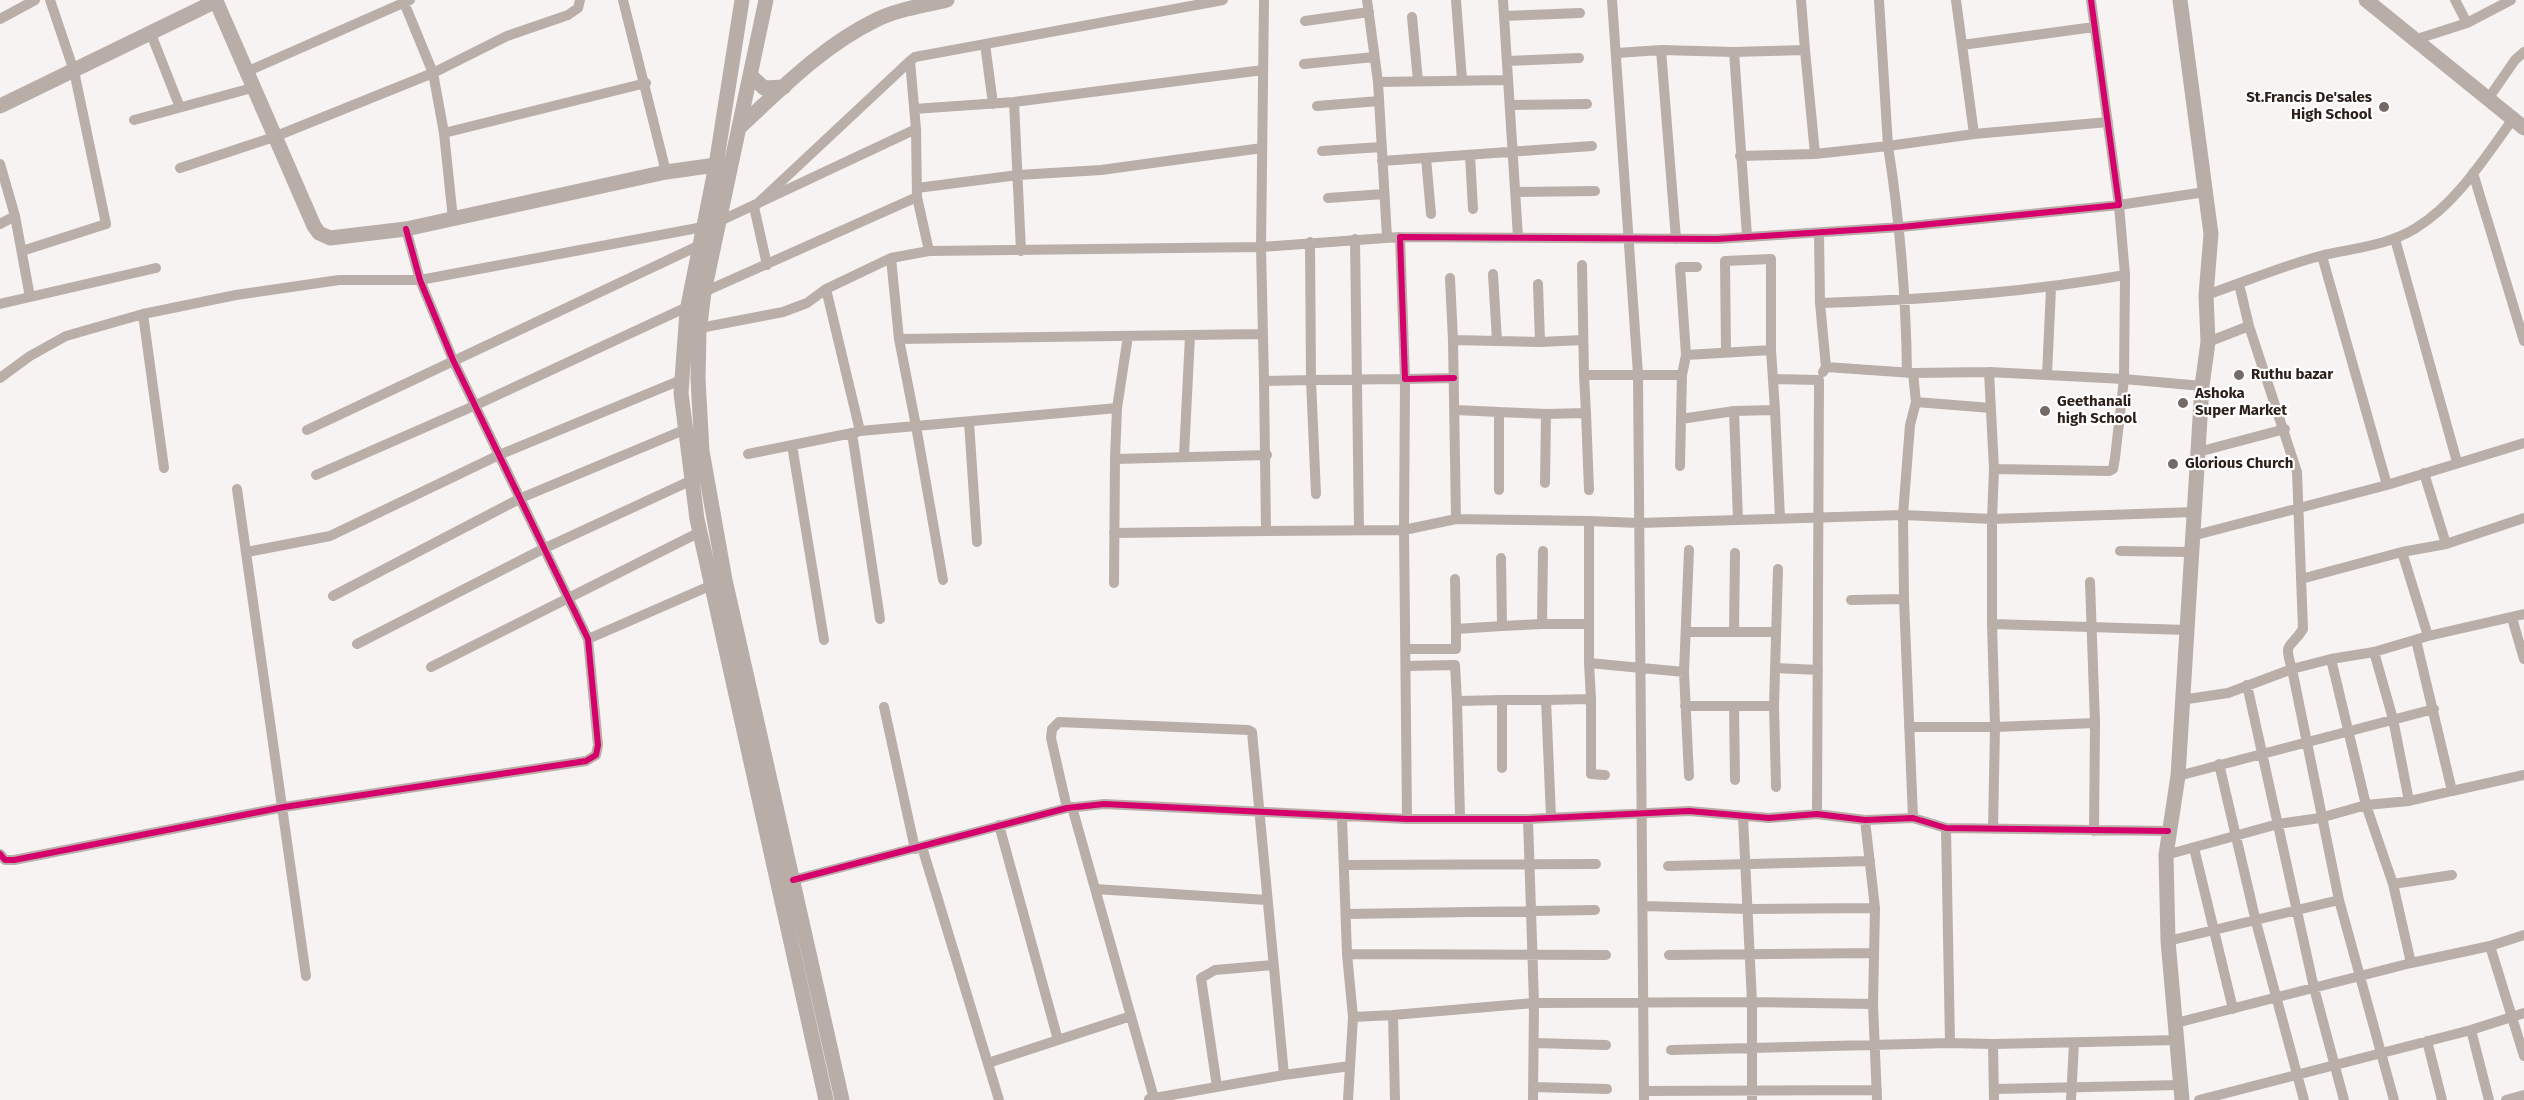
<!DOCTYPE html>
<style>
body{margin:0}
canvas{display:block;background:#f7f3f2}
</style>
<canvas width="2524" height="1100"></canvas>
<script>
const c = document.querySelector('canvas').getContext('2d');
c.lineJoin = 'round';
function trace(path, color, width, dash) { c.strokeStyle = color; c.lineWidth = width; c.lineCap = dash ? 'butt' : 'round'; c.setLineDash(dash || []); c.stroke(path); }
function write(font, color, halo, rows, align = 'center') {
  c.font = font + ' "Fira Sans",sans-serif'; c.lineWidth = 4.5; c.setLineDash([]); c.textBaseline = 'middle'; c.strokeStyle = halo; c.fillStyle = color; for (const [text, x, y, turn = 0] of rows) {
    c.save(); c.translate(x, y); c.rotate((+turn || 0) * Math.PI / 180); c.textAlign = isNaN(turn) ? turn : align; if (halo) c.strokeText(text, 0, 0); c.fillText(text, 0, 0); c.restore();
  }
}
const street = new Path2D(`
 M 403,0 L 433,73 L 444,133 L 453,219
 M 623,0 L 666,172
 M 1367,0 L 1378,82 L 1387,237
 M 1456,0 L 1462,80
 M 1503,0 L 1518,237
 M 1612,0 L 1638,374 L 1644,1100
 M 1956,0 L 1974,134 L 2108,122
 M 1504,16 L 1580,13
 M 1412,17 L 1418,81
 M 0,19 L 35,0
 M 1305,21 L 1369,12
 M 2467,23 L 2511,0
 M 151,34 L 179,105
 M 2414,40 L 2467,23 L 2455,0
 M 985,44 L 993,104
 M 1962,45 L 2094,27
 M 1661,50 L 1734,52
 M 1617,53 L 1661,50 L 1676,239
 M 1507,61 L 1579,58
 M 1304,64 L 1374,57
 M 246,72 L 410,0
 M 1378,82 L 1508,80
 M 2488,99 L 2515,60 L 2524,52
 M 1014,102 L 1021,251
 M 1511,105 L 1587,104
 M 1317,106 L 1379,101
 M 914,109 L 1014,102 L 1263,70
 M 134,120 L 252,88
 M 444,133 L 646,83
 M 1322,151 L 1381,147
 M 1815,154 L 1888,146 L 1879,0
 M 1470,155 L 1473,209
 M 1740,156 L 1815,154 L 1805,50
 M 1426,158 L 1431,214
 M 1382,161 L 1592,146
 M 0,164 L 15,216 L 30,297
 M 180,168 L 274,137 L 433,73 L 507,36 L 568,15 L 578,8 L 580,0
 M 2473,173 L 2524,341
 M 917,188 L 1018,175 L 1101,170 L 1262,148
 M 1517,192 L 1595,191
 M 1328,198 L 1384,194
 M 720,221 L 916,129
 M 0,224 L 15,216
 M 1819,234 L 1820,303 L 1826,367 L 1823,372
 M 1747,236 L 1734,52 L 1805,50 L 1801,0
 M 1355,239 L 1359,529
 M 2395,239 L 2457,462
 M 1310,242 L 1311,380 L 1405,379 L 1404,530 L 1456,519 L 1589,521
 M 22,251 L 106,224 L 74,71 L 50,0
 M 929,251 L 1261,247 L 1400,237
 M 2322,256 L 2387,485
 M 891,258 L 899,339 L 916,426 L 1117,408 L 1128,336
 M 767,265 L 754,207 L 910,61
 M 1582,265 L 1584,375
 M 1493,274 L 1497,341 L 1540,342
 M 1450,278 L 1453,340 L 1497,341
 M 1538,284 L 1540,342 L 1583,340
 M 2239,284 L 2249,326 L 2297,472 L 2303,629 C 2290,650 2283,640 2292,669 L 2331,659 L 2366,805 L 2409,801 L 2452,791 L 2416,640
 M 826,289 L 860,431 L 916,426 L 943,580
 M 704,292 L 917,197
 M 2206,295 C 2245,282 2284,265 2324,255 C 2355,248 2389,245 2416,228 C 2457,203 2485,157 2513,119
 M 1820,303 C 1923,300 2024,293 2125,275
 M 0,304 L 156,268
 M 143,314 L 164,468
 M 700,328 L 783,312 L 807,303 L 826,289 L 891,258 L 929,251 L 917,197 L 916,129 L 910,61 L 915,57 L 1223,0
 M 899,339 L 1262,334
 M 1453,340 L 1456,519
 M 2208,342 L 2249,326
 M 1771,350 L 1775,410 L 1734,411 L 1681,419 L 1682,375 L 1686,355 Z
 M 1726,352 L 1725,261 L 1771,259 L 1771,350
 M 1686,355 L 1680,267 L 1697,267
 M 1826,367 L 1913,373 L 1916,402 L 1910,425 L 1903,515 L 1992,519 L 1994,469 L 1989,372
 M 1907,373 C 1906,296 1900,222 1888,146 L 1974,134
 M 1913,373 L 1989,372 L 2124,379 L 2125,275 L 2119,205 L 2205,192
 M 2047,375 L 2051,288
 M 0,378 L 30,356 L 66,336 L 143,314 L 236,295 L 339,280 L 420,280 L 703,227
 M 1454,378 L 1405,379 L 1400,237 L 1717,239 L 1901,227 L 2119,205 L 2091,0
 M 1773,379 L 1819,380 L 1817,814
 M 1264,381 L 1261,247 L 1264,0
 M 1916,402 L 1991,408
 M 1117,408 L 1115,459 L 1267,455
 M 1456,410 L 1499,412 L 1499,490
 M 1775,410 L 1780,518
 M 1734,411 L 1738,520
 M 1499,412 L 1546,414 L 1545,483
 M 1586,413 L 1584,375 L 1682,375
 M 1546,414 L 1586,413 L 1589,490
 M 969,422 L 977,542
 M 307,430 L 700,245
 M 852,433 L 880,619
 M 792,445 L 824,640
 M 2198,452 L 2285,429
 M 748,454 L 857,432
 M 1184,455 L 1190,336
 M 1680,466 L 1681,419
 M 1994,469 L 2109,471 L 2113,469 L 2115,458 L 2124,379 L 2202,386
 M 2424,473 L 2446,544
 M 316,475 L 476,405 L 687,307
 M 237,489 L 306,976
 M 1316,494 L 1311,380 L 1264,381 L 1266,531 L 1404,530 L 1407,819
 M 1114,533 L 1266,531
 M 2192,536 L 2387,485 L 2524,443
 M 1543,551 L 1542,624 L 1589,624
 M 2120,551 L 2191,552
 M 247,552 L 330,536 L 499,455 L 681,380
 M 2402,552 L 2428,636
 M 1501,558 L 1502,626 L 1542,624
 M 1455,579 L 1456,629 L 1502,626
 M 2301,579 L 2402,552 L 2446,544 L 2524,518
 M 2090,582 L 2095,723 L 2094,831
 M 1114,583 L 1115,459
 M 333,596 L 521,498 L 684,430
 M 1851,600 L 1904,599
 M 2512,618 L 2524,659
 M 2187,630 L 1992,624 L 1992,519 L 2194,512
 M 1686,632 L 1776,632
 M 1734,632 L 1735,553
 M 588,639 L 712,585
 M 357,644 L 543,549 L 690,481
 M 1407,649 L 1456,649 L 1456,629
 M 2374,652 L 2393,719 L 2409,801
 M 2331,659 L 2374,652 L 2428,636 L 2524,614
 M 1589,663 L 1589,521 L 1639,523 L 1903,515 L 1904,599 L 1913,818
 M 1407,666 L 1455,665 L 1457,701
 M 431,667 L 700,532
 M 1775,668 L 1818,670
 M 2247,685 L 2314,988 L 2344,1100
 M 1591,699 L 1589,663 L 1684,672
 M 1502,700 L 1546,700 L 1551,817
 M 1546,700 L 1591,699 L 1591,774 L 1605,775
 M 2181,700 L 2228,693 L 2292,669 L 2339,900 L 2394,1100
 M 1685,706 L 1774,706
 M 1734,706 L 1735,780
 M 884,707 L 915,849
 M 1909,727 L 1995,727 L 1992,624
 M 2219,764 L 2256,922 L 2304,1100
 M 1689,776 L 1684,672 L 1689,550
 M 2178,776 L 2434,709
 M 1776,787 L 1774,706 L 1778,569
 M 2452,791 L 2524,775
 M 1072,807 L 1154,1098
 M 1067,808 L 1051,738 L 1052,729 L 1059,722 L 1248,730 L 1252,732 L 1284,1075
 M 1743,817 L 1752,1002 L 1752,1100
 M 1342,818 L 1347,954 L 1353,1017 L 1348,1100
 M 1460,818 L 1457,701 L 1502,700 L 1502,768
 M 1528,819 L 1534,1003 L 1533,1100
 M 1865,820 L 1875,908 L 1873,1004 L 1877,1100
 M 999,825 L 1058,1040
 M 1946,828 L 1950,1043 L 1993,1044 L 1994,1100
 M 1993,829 L 1995,727 L 2095,723
 M 922,847 L 999,1100
 M 2194,848 L 2233,1009
 M 0,854 L 5,860 L 14,860 L 284,807 L 586,761 L 596,755 L 598,745 L 588,639 L 453,360 L 420,280 L 406,229
 M 2166,855 L 2278,824 L 2320,818 L 2366,805 L 2393,884 L 2411,963
 M 1344,865 L 1596,864
 M 1668,866 L 1870,861
 M 793,880 L 1067,808 L 1104,804 L 1407,819 L 1528,819 L 1689,811 L 1769,818 L 1817,814 L 1865,820 L 1913,818 L 1946,828 L 2168,831
 M 2393,884 L 2452,875
 M 1095,889 L 1267,900
 M 1643,906 L 1749,909 L 1875,908
 M 1347,914 L 1595,910
 M 2168,941 L 2339,900
 M 2490,946 L 2524,1056
 M 1347,954 L 1606,955
 M 1669,955 L 1874,953
 M 1353,1017 L 1393,1015
 M 2176,1023 L 2411,963 L 2490,946 L 2524,935
 M 2471,1030 L 2524,1013
 M 2427,1041 L 2442,1100
 M 1534,1043 L 1606,1045
 M 1993,1044 L 2178,1040
 M 1671,1050 L 1950,1043
 M 988,1063 L 1131,1016
 M 1217,1087 L 1201,978 L 1215,970 L 1273,965
 M 1533,1087 L 1607,1089
 M 1994,1089 L 2181,1085
 M 1644,1091 L 1877,1090
 M 1149,1099 L 1284,1075 L 1350,1066
 M 1395,1100 L 1393,1015 L 1534,1003 L 1752,1002 L 1873,1004
 M 2071,1100 L 2074,1043
 M 2199,1100 L 2471,1030 L 2489,1100
 M 2506,1100 L 2524,1095`);
const secondary = new Path2D(`
 M 742,0 L 716,165 L 687,311 L 681,393 L 697,519 L 826,1100
 M 766,0 L 704,292 L 699,333 L 698,379 L 702,451 L 725,580 L 842,1100
 M 2180,0 L 2211,234 L 2206,295 L 2208,342 L 2202,386 L 2178,776 L 2166,855 L 2168,941 L 2182,1100
 M 2366,0 L 2524,128
 M 751,76 L 764,88 L 784,87
 M 0,106 L 216,1 L 314,226 L 319,233 L 330,238 L 406,229 L 666,172 L 716,165
 M 741,126 C 782,88 824,45 876,20 C 898,9 923,6 947,0`);
const cycleway = new Path2D(`
 M 1454,378 L 1405,379 L 1400,237 L 1717,239 L 1901,227 L 2119,205 L 2091,0
 M 0,854 L 5,860 L 14,860 L 284,807 L 586,761 L 596,755 L 598,745 L 588,639 L 453,360 L 420,280 L 406,229
 M 793,880 L 1067,808 L 1104,804 L 1407,819 L 1528,819 L 1689,811 L 1769,818 L 1817,814 L 1865,820 L 1913,818 L 1946,828 L 2168,831`);
const markers = [
 [2384,107,6,"#746a66"],
 [2239,375,6,"#746a66"],
 [2183,403,6,"#746a66"],
 [2045,411,6,"#746a66"],
 [2173,464,6,"#746a66"]
];
const poiNames = [
 ["St.Francis De'sales",2372,98,"right"],
 ["High School",2372,115,"right"],
 ["Ruthu bazar",2251,375],
 ["Ashoka",2195,394],
 ["Super Market",2195,411],
 ["Geethanali",2057,402],
 ["high School",2057,419],
 ["Glorious Church",2185,464]
];
trace(street, '#baaea9', 10);
trace(secondary, '#b9ada7', 15);
trace(cycleway, '#d6006c', 6);
for (const [x, y, r, color] of markers) { const dot = new Path2D(); dot.arc(x, y, r, 0, 2 * Math.PI); c.fillStyle = color; c.fill(dot); trace(dot, '#fff', 2); }
write('bold 15px', '#2d201a', '#fff', poiNames, 'left');
</script>
